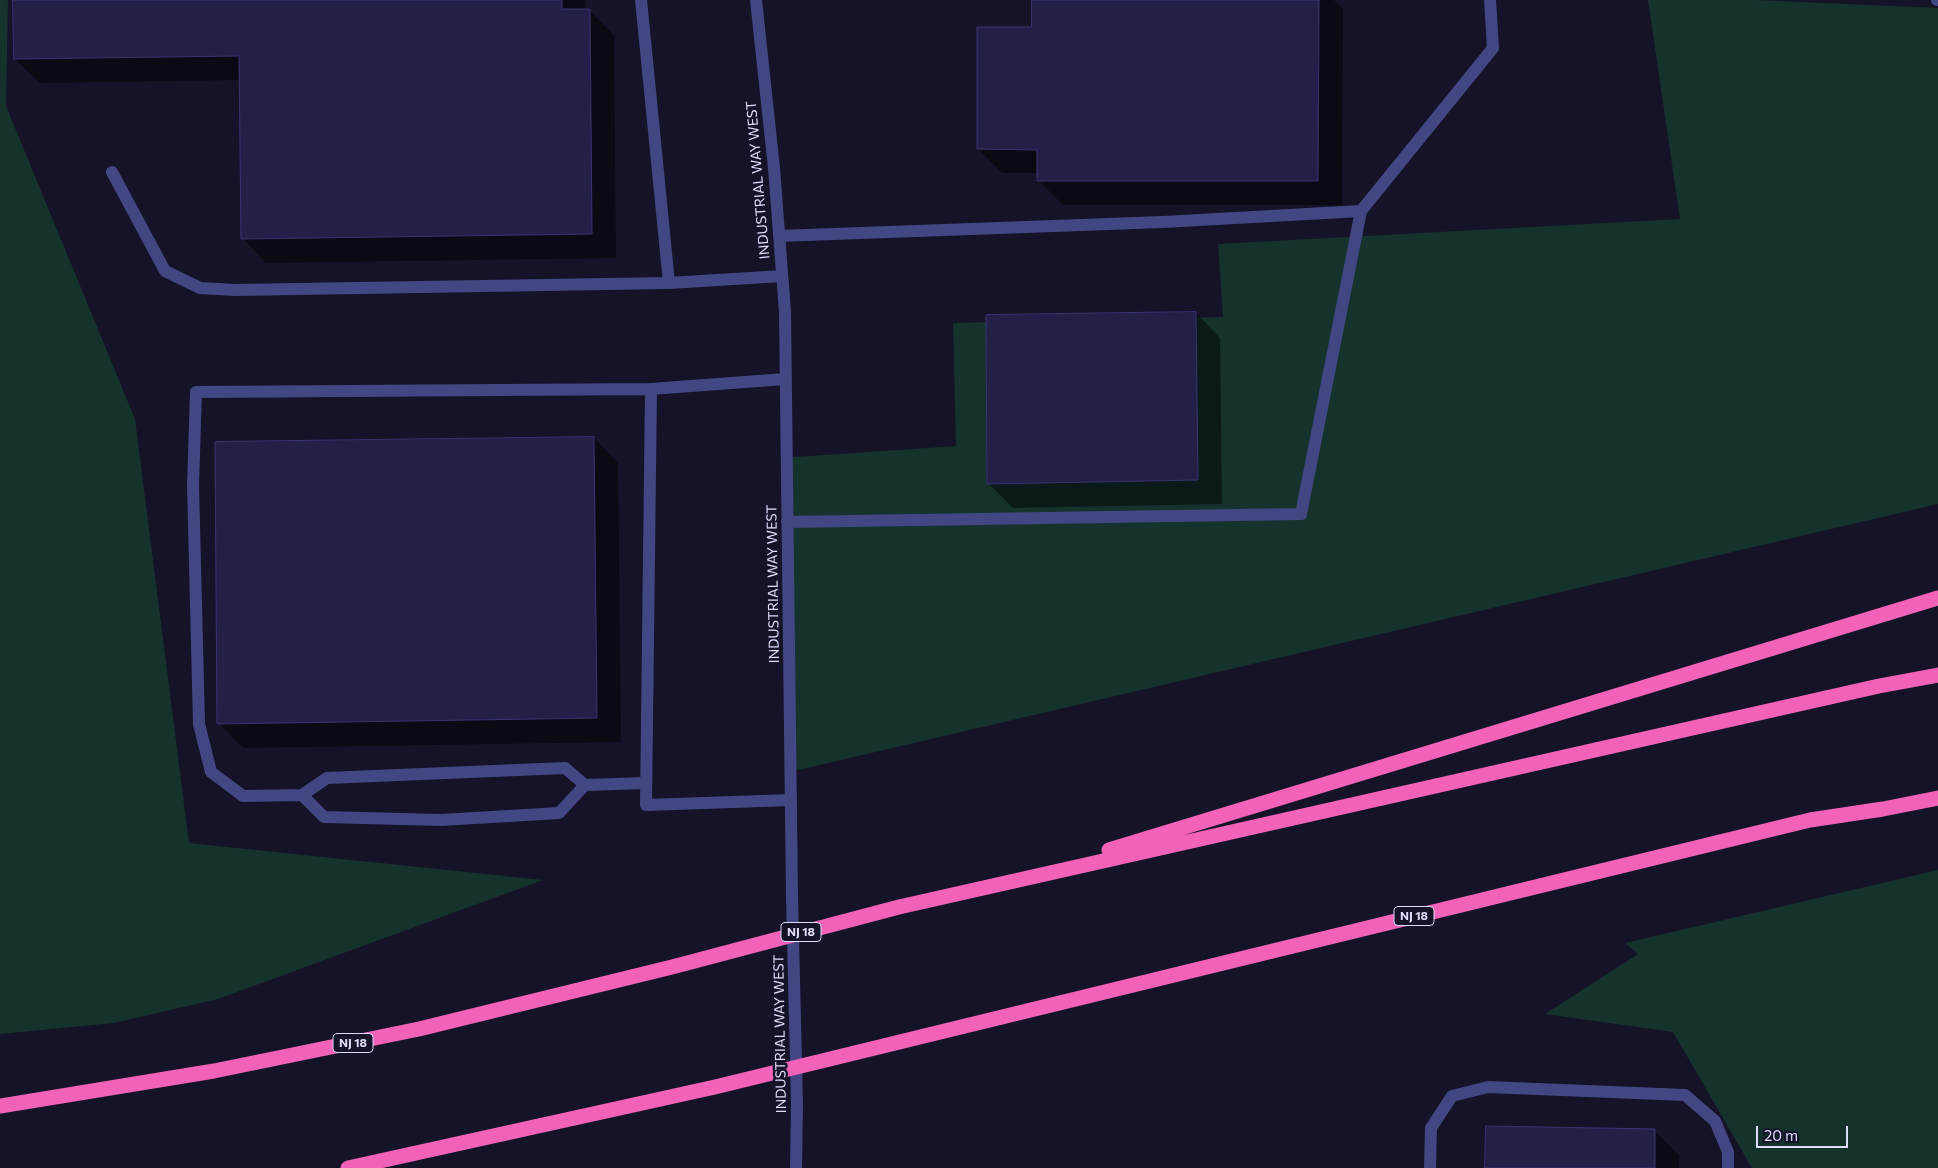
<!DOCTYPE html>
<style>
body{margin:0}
#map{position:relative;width:1938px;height:1168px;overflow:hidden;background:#141328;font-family:Commissioner,sans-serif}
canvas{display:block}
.scale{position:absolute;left:1756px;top:1126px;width:92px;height:22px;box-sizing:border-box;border:2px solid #ddddfc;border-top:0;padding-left:6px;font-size:15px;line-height:18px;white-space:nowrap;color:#ddddfc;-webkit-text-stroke:4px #141328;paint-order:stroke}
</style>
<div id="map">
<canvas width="1938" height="1168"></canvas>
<div class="scale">20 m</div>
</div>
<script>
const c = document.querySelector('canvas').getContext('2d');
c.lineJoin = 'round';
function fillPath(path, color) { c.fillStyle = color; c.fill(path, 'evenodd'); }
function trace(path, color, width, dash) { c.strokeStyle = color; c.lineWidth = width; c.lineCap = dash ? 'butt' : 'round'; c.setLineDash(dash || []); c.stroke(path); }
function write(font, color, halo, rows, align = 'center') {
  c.font = font + ' Commissioner,sans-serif'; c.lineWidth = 5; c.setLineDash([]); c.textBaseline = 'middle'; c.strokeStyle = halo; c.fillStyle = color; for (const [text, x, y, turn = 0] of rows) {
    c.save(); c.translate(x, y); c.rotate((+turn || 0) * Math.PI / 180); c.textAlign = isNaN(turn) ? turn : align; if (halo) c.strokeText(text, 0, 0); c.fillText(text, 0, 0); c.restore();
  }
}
const green = new Path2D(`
 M 0,0 L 8,0 L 6,106 L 135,419 L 189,843 L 543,880 L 218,999 L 114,1023 L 0,1034 Z
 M 1648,0 L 1756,0 L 1938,8 L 1938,504 L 794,771 L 781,458 L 956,446 L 953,323 L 1223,317 L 1218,244 L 1680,219 Z
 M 1938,870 L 1938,1168 L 1752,1168 L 1673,1032 L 1545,1014 L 1638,954 L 1625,943 Z`);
const shadow = new Path2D(`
 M 15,0 L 585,0 L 586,10 L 589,10 L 614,35 L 616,258 L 266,263 L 242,238 L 240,80 L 40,83 L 15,59 Z
 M 1033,0 L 1334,0 L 1343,9 L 1342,205 L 1063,205 L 1038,180 L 1038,173 L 1002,173 L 978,149 L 1033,29 Z
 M 1196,313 L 1220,338 L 1222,504 L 1013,508 L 988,483 Z
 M 594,438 L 618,463 L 621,742 L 243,748 L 219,723 Z
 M 1655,1131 L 1679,1155 L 1679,1168 L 1486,1168 Z`);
const building = new Path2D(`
 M 13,0 L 562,0 L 562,9 L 590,9 L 592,234 L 241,239 L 239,56 L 14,59 Z
 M 1032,0 L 1319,0 L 1318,181 L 1037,181 L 1037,150 L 977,149 L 977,27 L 1031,27 Z
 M 1196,312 L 1198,480 L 987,484 L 986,315 Z
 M 594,437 L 597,718 L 217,724 L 215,442 Z
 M 1486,1126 L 1655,1129 L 1655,1168 L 1485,1168 Z`);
const minor = new Path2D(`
 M 641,0 L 669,283 L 782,276
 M 756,0 L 774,168 L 785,312 L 792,896 L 797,1104 L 796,1168
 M 1937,0 L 1938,0
 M 112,172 L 165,271 L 200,288 L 235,290 L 669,283
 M 779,236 L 1163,222 L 1361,211 L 1493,48 L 1490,0
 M 785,379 L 651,389 L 646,805 L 791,800
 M 787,522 L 1301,514 L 1361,211
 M 585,785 L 559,813 L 441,820 L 324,817 L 302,795 L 327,778 L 565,768 L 585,785 L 646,783
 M 302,795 L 243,796 L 211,772 L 199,724 L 193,485 L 196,392 L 651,389
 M 1430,1168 L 1431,1128 L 1452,1096 L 1488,1087 L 1685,1095 L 1715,1121 L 1728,1152 L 1728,1168`);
const highway = new Path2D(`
 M 1109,850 L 1938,598
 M 0,1106 L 214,1071 L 419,1029 L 672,967 L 899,907 L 1879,686 L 1938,675
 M 348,1168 L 715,1087 L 1810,820 L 1883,809 L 1938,798`);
const shields = [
 [1414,916,40],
 [801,932,40],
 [353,1043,40]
];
const shieldNames = [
 ["NJ 18",1414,916],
 ["NJ 18",801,932],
 ["NJ 18",353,1043]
];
const streetNames = [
 ["INDUSTRIAL WAY WEST",758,180,-95],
 ["INDUSTRIAL WAY WEST",773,584,-91],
 ["INDUSTRIAL WAY WEST",780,1034,-91]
];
fillPath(green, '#16322d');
fillPath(shadow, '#0007');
fillPath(building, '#232048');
trace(building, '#393472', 1);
trace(minor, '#424783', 12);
trace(highway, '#f262b8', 15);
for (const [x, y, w] of shields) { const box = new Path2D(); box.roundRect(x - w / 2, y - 9.5, w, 19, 4); c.fillStyle = '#141328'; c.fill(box); trace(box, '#ddddfc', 1); }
write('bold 12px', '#ddddfc', null, shieldNames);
write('14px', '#ddddfc', '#141328', streetNames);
</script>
